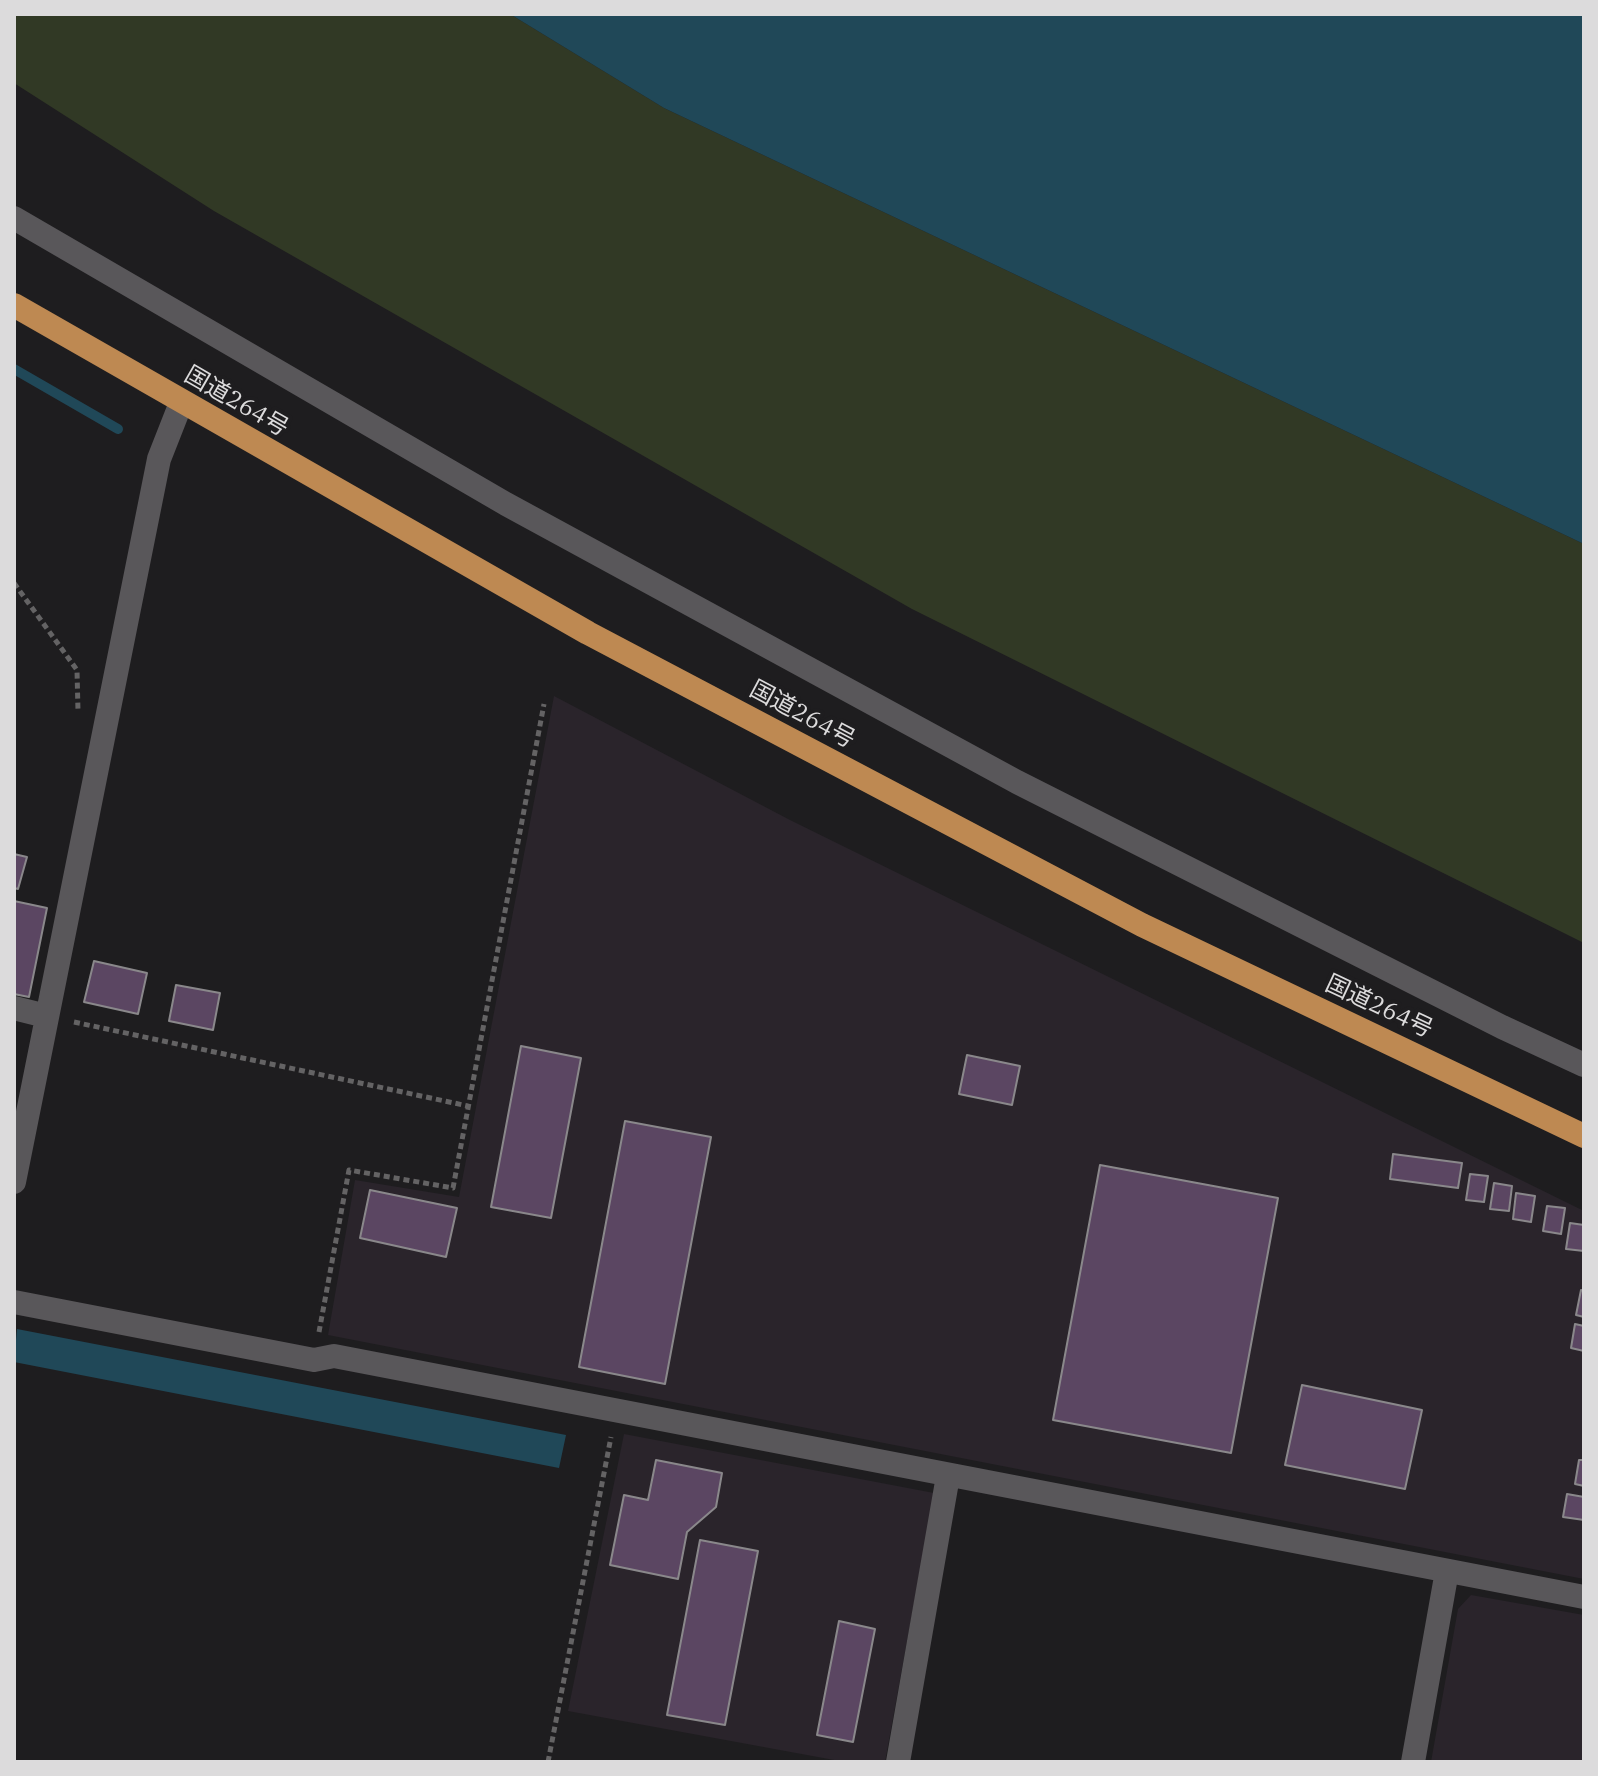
<!DOCTYPE html>
<meta charset="utf-8">
<style>
body{margin:0}
#map{position:relative;width:1598px;height:1776px;overflow:hidden;background:#1e1d1f;font-family:"IBM Plex Serif",serif}
canvas{display:block}
.frame{position:absolute;inset:0;border:16px solid #dcdbdc;pointer-events:none}
</style>
<div id="map">
<canvas width="1598" height="1776"></canvas>
<div class="frame"></div>
</div>
<script>
const c = document.querySelector('canvas').getContext('2d');
c.lineJoin = 'round';
function fillPath(path, color) { c.fillStyle = color; c.fill(path, 'evenodd'); }
function trace(path, color, width, dash) { c.strokeStyle = color; c.lineWidth = width; c.lineCap = dash ? 'butt' : 'round'; c.setLineDash(dash || []); c.stroke(path); }
function write(font, color, halo, rows, align = 'center') {
  c.font = font + ' "IBM Plex Serif","Noto Sans JP",serif'; c.lineWidth = 8; c.setLineDash([]); c.textBaseline = 'middle'; c.strokeStyle = halo; c.fillStyle = color; for (const [text, x, y, turn = 0] of rows) {
    c.save(); c.translate(x, y); c.rotate((+turn || 0) * Math.PI / 180); c.textAlign = isNaN(turn) ? turn : align; if (halo) c.strokeText(text, 0, 0); c.fillText(text, 0, 0); c.restore();
  }
}
const built = new Path2D(`
 M 554,696 L 790,820 L 1584,1211 L 1584,1579 L 328,1335 L 355,1180 L 459,1197 Z
 M 624,1434 L 934,1493 L 885,1762 L 845,1762 L 568,1711 Z
 M 1471,1595 L 1584,1615 L 1584,1762 L 1431,1762 L 1458,1609 Z`);
const green = new Path2D(`
 M 14,14 L 510,14 L 664,108 L 1584,544 L 1584,943 L 912,609 L 214,211 L 14,83 Z`);
const water = new Path2D(`
 M 510,14 L 1584,14 L 1584,544 L 664,108 Z
 M 17,1329 L 566,1435 L 559,1468 L 14,1362 Z`);
const stream = new Path2D(`
 M 14,369 L 118,429`);
const building = new Path2D(`
 M 14,854 L 27,857 L 18,889 L 14,888 Z
 M 14,901 L 47,908 L 29,997 L 14,994 Z
 M 94,961 L 147,973 L 138,1014 L 84,1002 Z
 M 176,985 L 220,993 L 213,1030 L 169,1021 Z
 M 521,1046 L 581,1058 L 551,1218 L 491,1207 Z
 M 967,1055 L 1020,1066 L 1012,1105 L 959,1094 Z
 M 625,1121 L 711,1137 L 665,1384 L 579,1367 Z
 M 1393,1154 L 1462,1163 L 1458,1188 L 1390,1179 Z
 M 1100,1165 L 1278,1198 L 1231,1453 L 1053,1420 Z
 M 1470,1174 L 1488,1176 L 1484,1202 L 1466,1200 Z
 M 1494,1183 L 1512,1186 L 1509,1211 L 1490,1209 Z
 M 370,1190 L 457,1208 L 446,1257 L 360,1238 Z
 M 1516,1193 L 1535,1196 L 1531,1222 L 1513,1219 Z
 M 1547,1206 L 1565,1208 L 1561,1234 L 1543,1231 Z
 M 1570,1223 L 1584,1225 L 1584,1251 L 1566,1249 Z
 M 1581,1290 L 1584,1291 L 1584,1317 L 1576,1315 Z
 M 1575,1324 L 1584,1326 L 1584,1351 L 1571,1348 Z
 M 1302,1385 L 1422,1410 L 1405,1489 L 1285,1465 Z
 M 656,1460 L 722,1473 L 716,1507 L 687,1532 L 678,1579 L 610,1565 L 624,1495 L 648,1500 Z
 M 1579,1460 L 1584,1460 L 1584,1486 L 1575,1484 Z
 M 1567,1494 L 1584,1497 L 1584,1520 L 1563,1517 Z
 M 700,1540 L 758,1551 L 725,1725 L 667,1715 Z
 M 839,1621 L 875,1629 L 853,1742 L 817,1735 Z`);
const path = new Path2D(`
 M 14,583 L 77,670 L 78,711
 M 74,1022 L 468,1106
 M 319,1332 L 349,1170 L 453,1188 L 544,704
 M 548,1762 L 611,1437`);
const minor = new Path2D(`
 M 14,218 L 506,504 L 1017,782 L 1502,1027 L 1584,1065
 M 14,1008 L 46,1016
 M 14,1182 L 159,459 L 181,403
 M 14,1302 L 314,1360 L 334,1356 L 1584,1597
 M 898,1762 L 948,1476
 M 1413,1762 L 1447,1571`);
const highway = new Path2D(`
 M 14,305 L 588,633 L 1142,925 L 1584,1136`);
const streetNames = [
 ["国道264号",236,402,30],
 ["国道264号",802,715,28],
 ["国道264号",1379,1007,25]
];
fillPath(built, '#2a242b');
fillPath(green, '#313925');
fillPath(water, '#204858');
trace(stream, '#204858', 10);
fillPath(building, '#5b4662');
trace(building, '#8a888b', 2);
trace(path, '#646364', 5, [6, 4]);
trace(minor, '#59575a', 24);
trace(highway, '#be8952', 24);
write('24px', '#dcdbdc', '#1e1d1f', streetNames);
</script>
